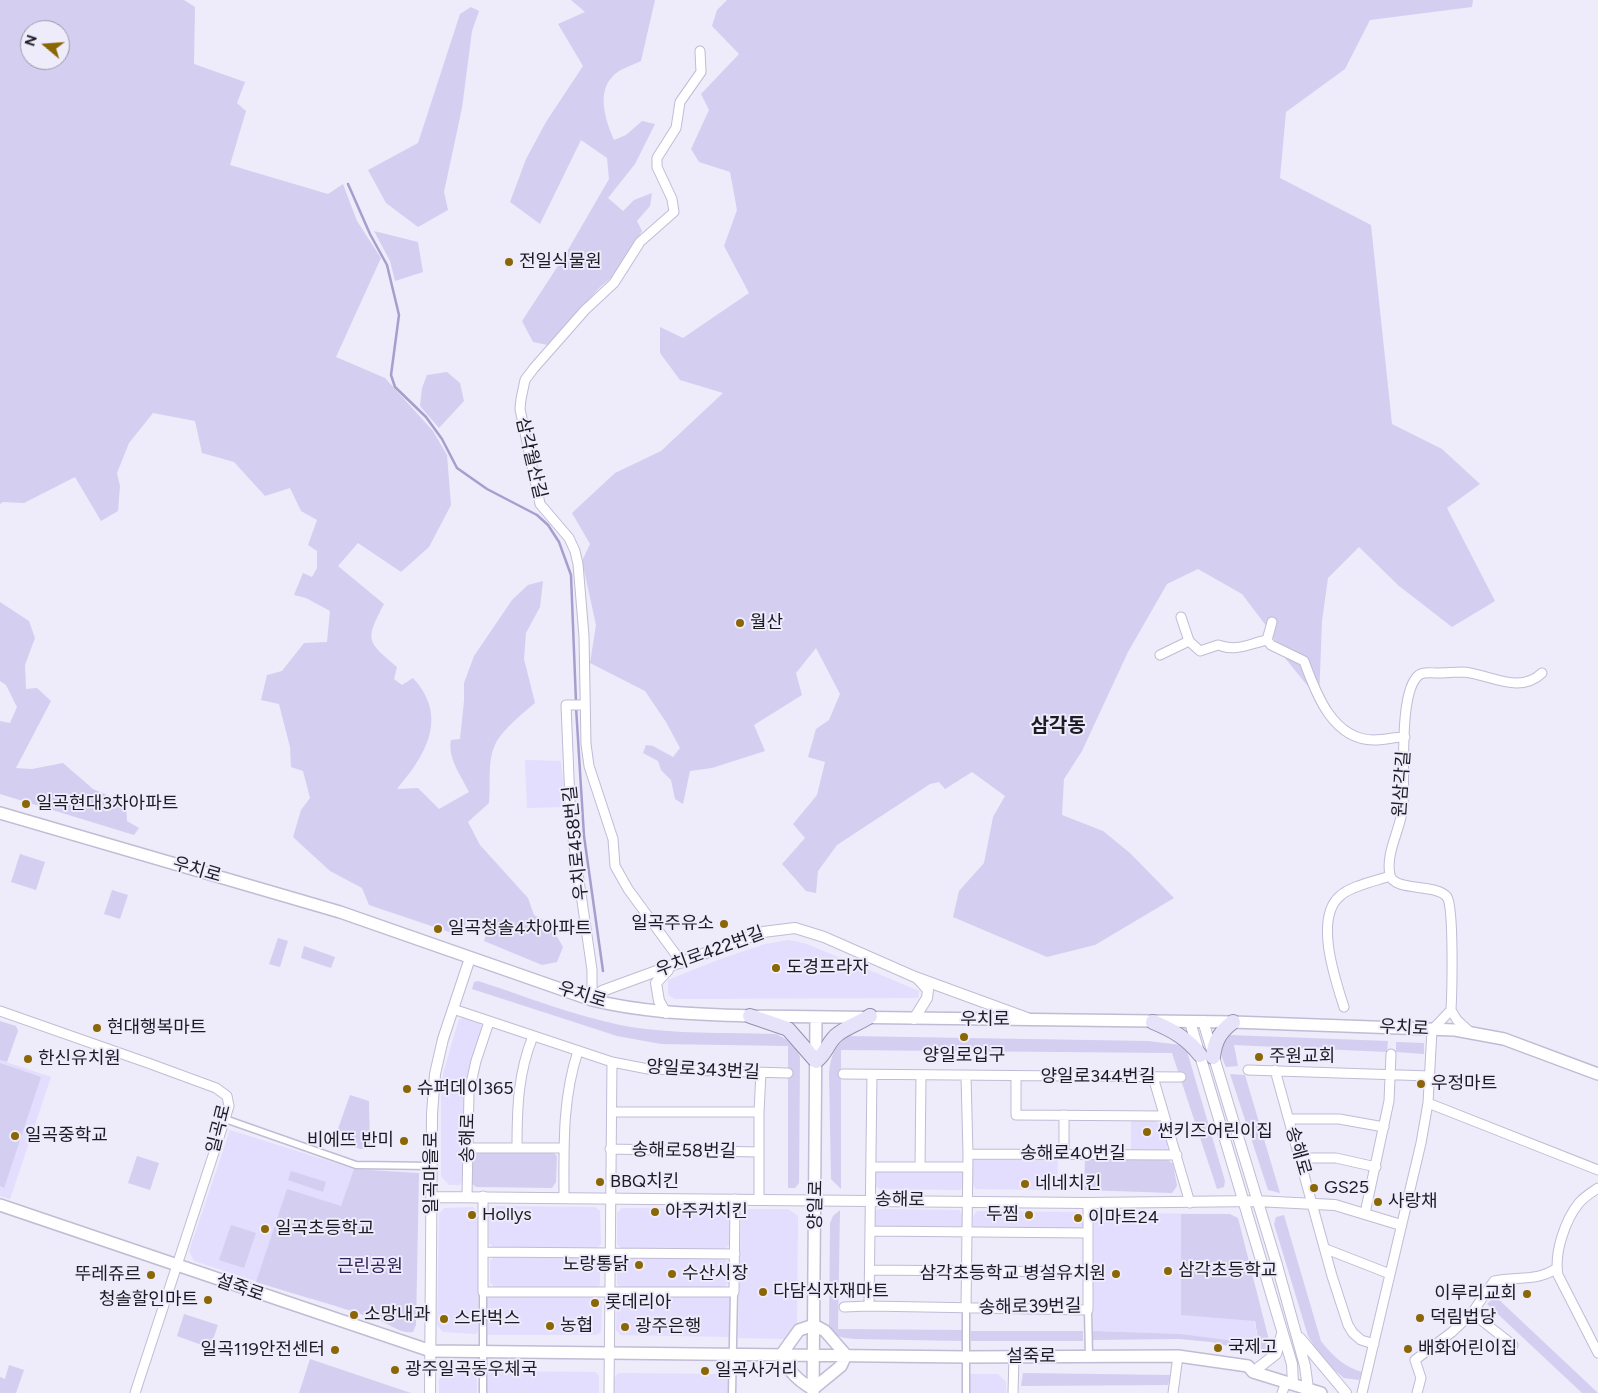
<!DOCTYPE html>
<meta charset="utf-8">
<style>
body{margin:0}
#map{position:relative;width:1598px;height:1393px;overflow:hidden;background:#eeebfb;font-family:Figtree,sans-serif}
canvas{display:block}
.north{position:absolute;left:20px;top:20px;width:50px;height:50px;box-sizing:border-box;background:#eeebfb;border:1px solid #9a98a5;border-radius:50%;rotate:288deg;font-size:14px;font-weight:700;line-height:20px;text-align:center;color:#1d1b24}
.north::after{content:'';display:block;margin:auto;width:18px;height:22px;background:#8a6604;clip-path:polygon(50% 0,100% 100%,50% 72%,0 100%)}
</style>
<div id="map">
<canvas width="1598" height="1393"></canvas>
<div class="north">N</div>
</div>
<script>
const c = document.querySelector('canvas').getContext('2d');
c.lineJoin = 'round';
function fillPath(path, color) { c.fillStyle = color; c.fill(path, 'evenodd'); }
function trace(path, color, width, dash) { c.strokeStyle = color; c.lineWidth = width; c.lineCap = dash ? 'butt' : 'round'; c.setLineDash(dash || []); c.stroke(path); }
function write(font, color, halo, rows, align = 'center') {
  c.font = font + ' Figtree,"Noto Sans KR",sans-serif'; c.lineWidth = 4; c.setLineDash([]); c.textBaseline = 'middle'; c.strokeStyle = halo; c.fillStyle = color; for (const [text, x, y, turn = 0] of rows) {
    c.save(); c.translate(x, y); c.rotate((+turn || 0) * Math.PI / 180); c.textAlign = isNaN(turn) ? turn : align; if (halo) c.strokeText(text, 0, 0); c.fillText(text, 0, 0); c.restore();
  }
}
const built = new Path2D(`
 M 525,760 L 561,761 L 566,807 L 527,808 Z
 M 789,940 L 807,944 L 919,991 L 918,998 L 675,999 L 668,995 L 668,980 L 723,958 L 765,944 Z
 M 467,1017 L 478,1021 L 482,1027 L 467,1075 L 464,1092 L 462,1182 L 459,1185 L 449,1185 L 441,1176 L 441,1088 L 444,1070 L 459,1019 Z
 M 0,1060 L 51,1077 L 10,1199 L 0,1196 Z
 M 1131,1120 L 1154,1120 L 1162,1126 L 1166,1137 L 1168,1151 L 1131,1151 Z
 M 230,1130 L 354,1169 L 310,1299 L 194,1261 L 189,1251 Z
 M 975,1158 L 1058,1158 L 1057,1190 L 976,1189 L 971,1184 L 972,1162 Z
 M 878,1171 L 961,1172 L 964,1173 L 964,1186 L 960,1190 L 880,1189 L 876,1186 L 876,1173 Z
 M 494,1206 L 595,1207 L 600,1211 L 601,1244 L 597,1248 L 494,1248 L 489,1243 L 489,1213 Z
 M 473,1207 L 478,1212 L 478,1331 L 476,1334 L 443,1332 L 437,1325 L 439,1214 L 444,1208 Z
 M 622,1208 L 723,1209 L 729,1213 L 729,1245 L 725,1249 L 622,1249 L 617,1244 L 617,1213 Z
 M 745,1209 L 788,1209 L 798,1216 L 797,1326 L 785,1339 L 738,1338 L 741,1213 Z
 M 878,1209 L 959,1210 L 963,1214 L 962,1226 L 877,1227 L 874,1225 L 875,1212 Z
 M 977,1211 L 1078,1212 L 1083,1217 L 1083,1226 L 1080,1231 L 975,1228 L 973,1226 L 973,1217 Z
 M 1097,1213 L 1230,1214 L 1259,1344 L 1181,1334 L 1093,1331 L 1094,1215 Z
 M 494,1257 L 597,1258 L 600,1260 L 600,1285 L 597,1288 L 495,1287 L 490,1283 L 490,1261 Z
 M 622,1258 L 724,1259 L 729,1262 L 729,1283 L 721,1289 L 622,1289 L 617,1284 L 617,1263 Z
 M 487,1296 L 597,1297 L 602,1301 L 601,1332 L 596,1335 L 487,1335 Z
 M 621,1296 L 730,1296 L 730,1337 L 621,1335 L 616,1330 L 617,1300 Z
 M 485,1371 L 595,1372 L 599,1376 L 599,1393 L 485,1393 Z
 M 445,1372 L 477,1372 L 477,1393 L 439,1393 L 439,1379 Z
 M 618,1373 L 728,1374 L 728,1393 L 614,1393 L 614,1378 Z
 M 968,1374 L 998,1374 L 1006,1382 L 1006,1393 L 967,1393 Z`);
const green = new Path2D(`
 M 0,0 L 184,0 L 195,7 L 194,64 L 245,82 L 237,103 L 246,111 L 230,165 L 328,194 L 343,184 L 357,221 L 381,258 L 336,357 L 385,378 L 433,431 L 447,455 L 451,505 L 429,547 L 401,572 L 358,543 L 338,566 L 384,604 C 365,640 366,641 397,667 L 394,679 L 402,685 L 413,678 C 449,717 426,755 397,789 L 418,788 L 439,809 L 469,792 C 462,777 447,758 451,740 L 460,739 L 464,701 L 464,683 L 474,656 L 512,600 L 528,585 L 543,581 L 540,607 L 526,633 L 524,659 L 535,703 C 523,713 501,731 495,745 C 487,762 491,784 489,803 L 468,822 L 480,845 L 528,898 L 534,915 L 550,924 L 563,947 L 557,962 L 542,965 L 484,941 L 488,927 L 467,920 L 461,936 L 369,905 L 362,888 L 330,871 L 293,837 L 301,810 L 310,798 L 303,771 L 291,767 L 290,747 L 279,704 L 261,700 L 267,675 L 282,671 L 304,643 L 327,642 L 330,611 L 306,598 L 294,595 L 303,573 L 312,577 L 317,568 L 317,551 L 308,545 L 317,520 L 301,511 L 290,488 L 265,496 L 234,462 L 202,453 L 195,421 L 153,413 L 129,443 L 117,473 L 120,486 L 118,511 L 101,521 L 75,477 L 24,503 L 3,502 L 0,504 ZM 30,30 L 60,30 L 60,60 L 30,60 Z
 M 571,0 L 655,0 L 641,61 C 633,65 619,69 613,76 C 596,93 606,121 614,140 L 626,135 L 642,121 L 655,124 L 635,164 L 608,198 L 623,211 L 634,200 L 652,193 L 650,206 L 637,221 L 642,231 L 617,273 L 600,287 L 548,345 L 533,342 L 522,321 L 565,255 L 609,179 L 607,158 L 581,140 L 540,224 L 510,202 L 526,159 L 546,122 L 583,66 L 558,24 L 585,12 Z
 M 727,0 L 1473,0 L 1472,7 L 1370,20 L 1345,69 L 1286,112 L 1280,178 L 1371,225 L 1392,424 L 1442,449 L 1480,484 L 1447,508 L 1495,601 L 1452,627 L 1399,586 L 1359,547 L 1328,578 L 1322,621 L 1319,700 L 1285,658 L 1267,627 L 1242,594 L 1198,569 L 1167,584 L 1128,652 L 1082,751 L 1064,779 L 1062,815 L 1103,831 L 1130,853 L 1174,898 L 1095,945 L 1047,957 L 953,917 L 959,891 L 984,863 L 993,817 L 1005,796 L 972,772 L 945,789 L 939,782 L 930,784 L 837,845 L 818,871 L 816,893 L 806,891 L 782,864 L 805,838 L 793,824 L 817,795 L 825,762 L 808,757 L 816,729 L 829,720 L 840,694 L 816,648 L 796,673 L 802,695 L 754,725 L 765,751 L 712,768 L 690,771 L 683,804 L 675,799 L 671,780 L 661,770 L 658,761 L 643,753 L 646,745 L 653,746 L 673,757 L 680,748 L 666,722 L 645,691 L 590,663 L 596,625 L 582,561 L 590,544 L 572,513 L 615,473 L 661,451 L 723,393 L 680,380 L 660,353 L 660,327 L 683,338 L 749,293 L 724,246 L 737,210 L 730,172 L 699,162 L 691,149 L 709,110 L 701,94 L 739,54 L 712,26 L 717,10 Z
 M 471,7 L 479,11 L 472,31 L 462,108 L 444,192 L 448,210 L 418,227 L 386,203 L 368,170 L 418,143 L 460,14 Z
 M 374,231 L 418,242 L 423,272 L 395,281 L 390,261 Z
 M 447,372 L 460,383 L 464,401 L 439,428 L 420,406 L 422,388 L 427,375 Z
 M 0,602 L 29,621 L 35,638 L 25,665 L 26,689 L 37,688 L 51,701 L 16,768 L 32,769 L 63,763 L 93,789 L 126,803 L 127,821 L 139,828 L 134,835 L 0,794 L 0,721 L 10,723 L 17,707 L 6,685 L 0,681 Z
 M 20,854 L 45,862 L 36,890 L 11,882 Z
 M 112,890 L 128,895 L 120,919 L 104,914 Z
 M 278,938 L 288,941 L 280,967 L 269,964 Z
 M 304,946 L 335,957 L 331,968 L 301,958 Z
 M 478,981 C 525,996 572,1015 620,1025 C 671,1035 724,1032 776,1034 C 787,1039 796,1045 800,1057 L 799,1183 L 795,1188 L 788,1188 L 788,1046 L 661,1044 L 617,1036 L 472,989 L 474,982 Z
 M 0,1021 L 16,1026 L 18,1031 L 7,1062 L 0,1060 Z
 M 1230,1035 L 1388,1041 L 1387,1052 L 1234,1045 L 1238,1066 L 1226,1067 C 1220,1054 1218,1045 1230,1035 Z
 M 848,1036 L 1148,1041 L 1181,1045 L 1187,1051 L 1225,1181 L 1224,1187 L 1217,1189 L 1172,1053 L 841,1050 L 841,1189 L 831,1179 L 829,1073 C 830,1058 835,1045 848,1036 Z
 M 1396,1042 L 1424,1043 L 1424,1054 L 1396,1052 Z
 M 0,1063 L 41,1077 L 4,1188 L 0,1186 Z
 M 1230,1074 L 1245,1075 L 1280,1193 L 1268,1190 Z
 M 350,1095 L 369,1101 L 370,1149 L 360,1149 L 334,1140 Z
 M 551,1151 L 557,1156 L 556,1182 L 552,1188 L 476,1187 L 471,1183 L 471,1157 L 476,1152 Z
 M 137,1156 L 159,1163 L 150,1190 L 128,1183 Z
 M 1085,1158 L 1168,1160 L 1173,1164 L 1177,1186 L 1172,1193 L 1084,1190 Z
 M 354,1169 L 419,1173 L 416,1325 L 413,1332 C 401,1334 391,1325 381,1321 C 339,1306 297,1295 256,1282 L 287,1189 L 341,1206 Z
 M 291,1171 L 326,1182 L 323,1192 L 288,1180 Z
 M 840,1210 L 838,1329 L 962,1330 L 962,1341 L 854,1339 C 843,1338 835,1337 829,1327 L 830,1223 L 833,1216 Z
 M 1181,1214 L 1230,1214 L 1238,1218 L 1273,1356 L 1211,1342 L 1179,1339 L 1093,1340 L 1093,1331 L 1181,1334 L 1259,1344 L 1255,1321 L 1181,1315 Z
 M 1284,1215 L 1321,1341 C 1332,1355 1344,1367 1362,1372 L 1359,1380 L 1344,1378 L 1332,1368 L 1320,1356 L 1308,1336 L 1274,1224 L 1276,1217 Z
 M 231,1225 L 256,1233 L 244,1268 L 219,1260 Z
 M 1495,1296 L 1598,1393 L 1582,1393 L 1487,1304 Z
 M 184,1314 L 218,1325 L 210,1348 L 177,1336 Z
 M 971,1331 L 1083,1331 L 1083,1341 L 971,1341 Z
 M 310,1359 L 411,1393 L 299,1393 Z
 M 9,1365 L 24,1370 L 16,1393 L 0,1393 L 0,1377 L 5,1379 Z
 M 1023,1373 L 1170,1375 L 1168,1385 L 1021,1386 Z`);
const stream = new Path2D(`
 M 348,184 L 370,234 L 387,265 L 399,315 L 391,375 L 395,387 L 426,417 L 442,439 L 457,468 L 487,489 L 537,515 L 548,525 L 559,542 L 571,575 L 576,702
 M 576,707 L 584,836 L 603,971`);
const pedestrian = new Path2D(`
 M 225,1119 L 356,1165 L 432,1166
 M 1088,1310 L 1089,1357
 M 483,1393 L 483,1292
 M 732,1393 L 734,1292
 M 966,1393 L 966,1308`);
const minor = new Path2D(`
 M 1181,617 L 1189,641 L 1200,651 L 1218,645 C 1237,652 1248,644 1267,640
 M 1272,622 L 1267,640 L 1271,645 L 1304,661 C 1316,694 1333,740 1374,740 C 1384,740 1395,737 1405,737
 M 1160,655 L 1189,641
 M 585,705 L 566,705 L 571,825 L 592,970 L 592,1000
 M 682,963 L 628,889 L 615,866 L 613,839 L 589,766 L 586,744 L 584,636 L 578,564 L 575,551 L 569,538 L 540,504 L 520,409 L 521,399 L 525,380 L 534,368 L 585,310 L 614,283 L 640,242 L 674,212 L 672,199 L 657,167 L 657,158 L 676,128 L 680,102 L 701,72 L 700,51
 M 1344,1007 C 1335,979 1314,918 1340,896 C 1350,886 1376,881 1390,876
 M 453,1009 L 612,1062 L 648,1069 L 788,1073
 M 1451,1010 C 1452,992 1454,907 1447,897 C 1436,883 1394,892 1390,875 C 1385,852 1402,827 1403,805 C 1405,775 1399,699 1416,678 C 1421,671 1429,673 1436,673 C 1445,673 1454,672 1463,672 C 1490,674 1519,695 1542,673
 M 0,1011 L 148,1063 L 216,1088 L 227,1096 L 229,1106 L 225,1119 L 135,1393
 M 1248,1070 L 1430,1076
 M 1275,1070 L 1332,1276 L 1348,1325 L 1353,1333 L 1361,1340 L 1374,1344
 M 843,1074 L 1181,1077
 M 872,1075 L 869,1306 L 1088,1310 L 1088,1203
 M 966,1076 L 968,1154 L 966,1308
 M 1016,1077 L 1016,1115 L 1164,1116
 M 1153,1077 L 1190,1203
 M 1428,1103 L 1598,1170
 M 612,1112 L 759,1112
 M 1289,1119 L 1339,1119 L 1384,1127
 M 468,1148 L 564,1148
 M 517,1148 C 517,1108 518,1073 533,1036
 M 610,1149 L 759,1152
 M 968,1154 L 1177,1155
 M 1064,1154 L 1064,1115
 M 1300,1158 L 1336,1158 L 1376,1167
 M 872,1167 L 968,1167
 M 920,1167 L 921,1076
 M 1598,1188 C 1592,1192 1584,1197 1579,1203 C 1565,1220 1554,1253 1558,1275 L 1598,1353
 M 467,1196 L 469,1092 L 476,1061 L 489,1022
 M 483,1196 L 483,1292 L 734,1292 L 735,1199
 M 564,1197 C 564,1146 562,1100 578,1051
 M 759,1199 L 759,1112 L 761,1073
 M 1365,1213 L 1389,1101 L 1391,1054
 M 870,1231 L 1088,1233
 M 1326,1249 L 1390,1274
 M 483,1252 L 735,1254
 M 870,1270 L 1088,1272
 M 844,1307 L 869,1306
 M 1472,1313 L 1513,1345
 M 609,1393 L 612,1062
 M 1013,1393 L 1014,1357
 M 1173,1393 L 1178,1356
 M 1282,1393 L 1286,1382
 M 1362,1393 L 1421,1143 L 1428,1103 L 1432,1030 L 1451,1010 L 1457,1020 L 1469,1031
 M 1417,1393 L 1421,1378 L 1415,1360 L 1452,1332 L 1472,1313 L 1494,1281 C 1517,1276 1537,1282 1557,1268`);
const tertiary = new Path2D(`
 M 592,1000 L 602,991 L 763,932 L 795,928 L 824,937 L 915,977 L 1027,1018
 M 666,1013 L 659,1001 L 656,983 L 668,970
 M 914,1019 L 927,998 L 928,990 L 918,979
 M 1203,1021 L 1277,1265 L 1305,1366 L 1308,1389
 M 1190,1022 L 1292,1364 L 1293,1384
 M 432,1197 L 1088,1203 L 1256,1201 L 1335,1205 L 1401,1225
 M 1300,1338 L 1346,1393
 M 1253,1372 L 1276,1354 L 1282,1334
 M 430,1393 L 432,1114 L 435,1074 L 443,1039 L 470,958`);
const secondary = new Path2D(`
 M 0,813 L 340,912 L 592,1000 C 645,1013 696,1014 750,1016 L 1233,1022 L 1455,1030 L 1504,1039 L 1598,1074
 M 0,1205 L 431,1351 L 966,1357 L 1178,1356 L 1248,1366 L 1253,1372 L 1321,1393
 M 814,1325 L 825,1331 L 846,1355
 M 781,1355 C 788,1371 798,1381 813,1389
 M 781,1355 L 799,1330 L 814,1325
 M 813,1389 L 841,1366 L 846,1355
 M 813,1393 L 816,1017`);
const primary = new Path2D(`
 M 750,1016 L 788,1029 L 816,1061 C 827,1053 828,1041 838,1034 C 847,1027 860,1023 870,1016
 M 1153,1022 C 1172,1030 1187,1038 1200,1055
 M 1213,1057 C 1215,1040 1220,1032 1233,1022`);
const markers = [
 [509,262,5,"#8a6604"],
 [740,623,5,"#8a6604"],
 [26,804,5,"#8a6604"],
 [724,924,5,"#8a6604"],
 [438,929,5,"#8a6604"],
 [776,968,5,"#8a6604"],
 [97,1028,5,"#8a6604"],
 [964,1037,5,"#8a6604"],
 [1259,1057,5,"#8a6604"],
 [28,1059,5,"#8a6604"],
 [1421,1084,5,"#8a6604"],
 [407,1089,5,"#8a6604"],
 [1147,1132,5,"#8a6604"],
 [15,1136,5,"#8a6604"],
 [404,1141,5,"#8a6604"],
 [600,1182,5,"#8a6604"],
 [1025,1184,5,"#8a6604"],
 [1314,1188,5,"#8a6604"],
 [1378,1202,5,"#8a6604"],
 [655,1212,5,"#8a6604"],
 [472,1215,5,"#8a6604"],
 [1029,1215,5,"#8a6604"],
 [1078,1218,5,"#8a6604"],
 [265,1229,5,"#8a6604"],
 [639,1265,5,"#8a6604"],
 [1168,1271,5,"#8a6604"],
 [672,1274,5,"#8a6604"],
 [1116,1274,5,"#8a6604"],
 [151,1275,5,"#8a6604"],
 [763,1292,5,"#8a6604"],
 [1527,1294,5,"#8a6604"],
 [208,1300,5,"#8a6604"],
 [595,1303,5,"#8a6604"],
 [354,1315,5,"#8a6604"],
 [1420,1318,5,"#8a6604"],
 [444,1319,5,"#8a6604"],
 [550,1326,5,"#8a6604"],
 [625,1327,5,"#8a6604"],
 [1218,1348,5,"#8a6604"],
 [1408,1349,5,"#8a6604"],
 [335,1350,5,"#8a6604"],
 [395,1370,5,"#8a6604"],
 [705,1371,5,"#8a6604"]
];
const poiNames = [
 ["전일식물원",519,262],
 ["월산",750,623],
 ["일곡현대3차아파트",36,804],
 ["일곡주유소",714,924,"right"],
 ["일곡청솔4차아파트",448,929],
 ["도경프라자",786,968],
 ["현대행복마트",107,1028],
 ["양일로입구",964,1056,"center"],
 ["주원교회",1269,1057],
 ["한신유치원",38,1059],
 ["우정마트",1431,1084],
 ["슈퍼데이365",417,1089],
 ["썬키즈어린이집",1157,1132],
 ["일곡중학교",25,1136],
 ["비에뜨 반미",394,1141,"right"],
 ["BBQ치킨",610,1182],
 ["네네치킨",1035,1184],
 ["GS25",1324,1188],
 ["사랑채",1388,1202],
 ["아주커치킨",665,1212],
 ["Hollys",482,1215],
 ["두찜",1019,1215,"right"],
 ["이마트24",1088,1218],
 ["일곡초등학교",275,1229],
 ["노랑통닭",629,1265,"right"],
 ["삼각초등학교",1178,1271],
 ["수산시장",682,1274],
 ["삼각초등학교 병설유치원",1106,1274,"right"],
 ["뚜레쥬르",141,1275,"right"],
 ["다담식자재마트",773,1292],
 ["이루리교회",1517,1294,"right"],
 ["청솔할인마트",198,1300,"right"],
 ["롯데리아",605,1303],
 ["소망내과",364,1315],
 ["덕림법당",1430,1318],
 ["스타벅스",454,1319],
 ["농협",560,1326],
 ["광주은행",635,1327],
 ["국제고",1228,1348],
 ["배화어린이집",1418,1349],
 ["일곡119안전센터",325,1350,"right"],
 ["광주일곡동우체국",405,1370],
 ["일곡사거리",715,1371]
];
const streetNames = [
 ["삼각월산길",531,458,77],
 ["원삼각길",1402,784,-86],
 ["우치로458번길",576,843,-96],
 ["우치로",197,870,16],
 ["우치로422번길",710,952,-20],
 ["우치로",582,995,17],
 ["우치로",985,1020],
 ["우치로",1404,1028,3],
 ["양일로343번길",703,1070,3],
 ["양일로344번길",1098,1077],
 ["일곡로",219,1129,-76],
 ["송해로",468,1138,-89],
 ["송해로58번길",684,1151,1],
 ["송해로",1298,1151,74],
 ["송해로40번길",1073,1154],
 ["일곡마을로",432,1173,-90],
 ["송해로",900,1200,1],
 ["양일로",816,1205,-89],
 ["설죽로",240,1288,19],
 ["송해로39번길",1030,1307,-1],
 ["설죽로",1031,1357]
];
const parkNames = [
 ["근린공원",370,1267]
];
const quarterNames = [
 ["삼각동",1058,726]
];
fillPath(built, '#e3ddfe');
fillPath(green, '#d4cef1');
trace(stream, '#a79ecd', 2.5);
trace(pedestrian, '#c0bcd4', 9);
trace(minor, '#c0bcd4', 11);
trace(tertiary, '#c0bcd4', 12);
trace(secondary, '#c0bcd4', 14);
trace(primary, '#9590ac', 16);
trace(pedestrian, '#fff', 6);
trace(minor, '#fff', 9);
trace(tertiary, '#fff', 10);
trace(secondary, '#fff', 11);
trace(primary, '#e6e2fa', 14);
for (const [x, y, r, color] of markers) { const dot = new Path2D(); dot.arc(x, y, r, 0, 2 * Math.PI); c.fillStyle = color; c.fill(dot); trace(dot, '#eeebfb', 2); }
write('18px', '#1d1b24', '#eeebfb', poiNames, 'left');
write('18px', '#1d1b24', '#eeebfb', streetNames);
write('18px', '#32225b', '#eeebfb', parkNames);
write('bold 20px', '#1d1b24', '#eeebfb', quarterNames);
</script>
